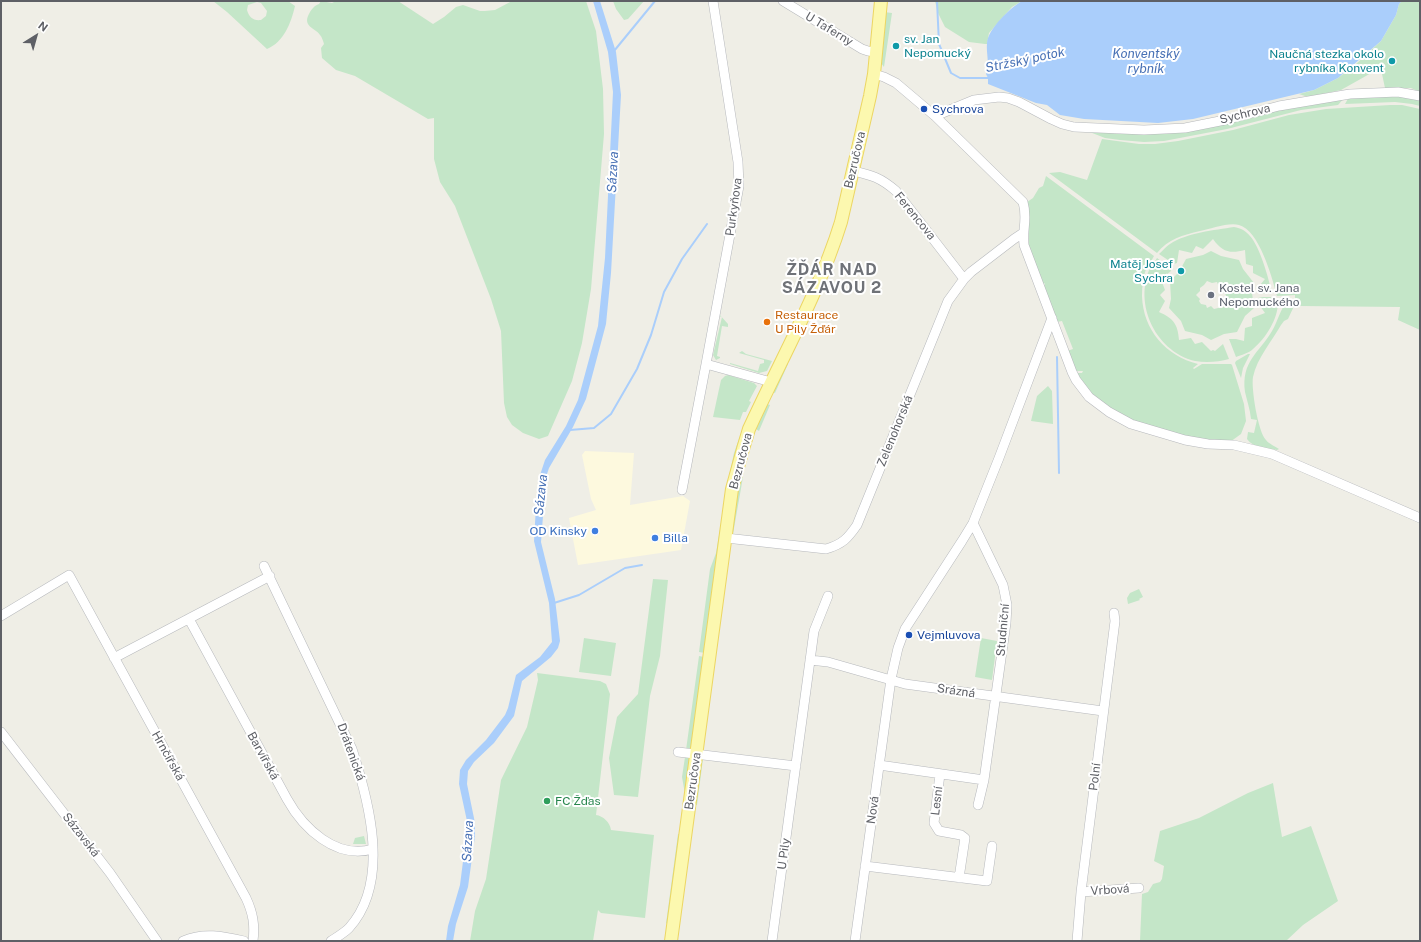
<!DOCTYPE html>
<meta charset="utf-8">
<style>
body{margin:0}
#map{position:relative;width:1421px;height:942px;overflow:hidden;background:#efeee6;font-family:"Public Sans",sans-serif}
canvas{display:block}
.frame{position:absolute;inset:0;border:2px solid #5e6066;pointer-events:none}
.north{position:absolute;left:16px;top:16px;width:40px;height:40px;-webkit-text-stroke:3px #fff;paint-order:stroke;rotate:37deg;font-size:11px;font-weight:700;line-height:16px;text-align:center;color:#5e6066}
.north::after{content:'';display:block;margin:auto;width:14px;height:18px;background:#5e6066;clip-path:polygon(50% 0,100% 100%,50% 72%,0 100%)}
</style>
<div id="map">
<canvas width="1421" height="942"></canvas>
<div class="frame"></div>
<div class="north">N</div>
</div>
<script>
const c = document.querySelector('canvas').getContext('2d');
c.lineJoin = 'round';
function fillPath(path, color) { c.fillStyle = color; c.fill(path, 'evenodd'); }
function trace(path, color, width, dash) { c.strokeStyle = color; c.lineWidth = width; c.lineCap = dash ? 'butt' : 'round'; c.setLineDash(dash || []); c.stroke(path); }
function write(font, color, halo, rows, align = 'center') {
  c.font = font + ' "Public Sans",sans-serif'; c.lineWidth = 4; c.setLineDash([]); c.textBaseline = 'middle'; c.strokeStyle = halo; c.fillStyle = color; for (const [text, x, y, turn = 0] of rows) {
    c.save(); c.translate(x, y); c.rotate((+turn || 0) * Math.PI / 180); c.textAlign = isNaN(turn) ? turn : align; if (halo) c.strokeText(text, 0, 0); c.fillText(text, 0, 0); c.restore();
  }
}
const commercial = new Path2D(`
 M 585,451 L 634,453 L 630,505 L 683,496 L 690,501 L 681,550 L 578,565 L 569,518 L 596,510 L 591,499 L 582,455 Z`);
const green = new Path2D(`
 M 213,1 L 288,1 L 295,6 C 291,23 284,42 267,49 L 227,12 ZM 257,2 L 261,3 L 267,11 L 266,16 L 261,20 C 253,21 249,17 247,10 L 248,5 Z
 M 321,1 L 332,3 L 336,1 L 398,1 L 433,24 L 444,17 L 456,7 L 463,5 L 480,11 L 485,11 L 495,10 L 512,1 L 586,1 L 596,31 L 603,89 L 604,134 L 591,289 L 582,343 L 572,381 L 548,436 L 539,439 L 523,433 L 512,425 L 507,417 L 504,403 L 501,331 L 491,299 L 455,206 L 440,182 L 434,159 L 434,118 L 428,119 L 355,76 L 336,70 L 322,58 L 321,48 L 324,44 C 323,41 322,37 320,35 C 315,27 301,27 310,12 C 313,8 314,6 319,4 Z
 M 613,1 L 644,1 L 628,19 L 624,20 L 616,9 Z
 M 935,1 L 1022,1 L 1012,7 L 989,33 L 987,44 L 985,44 L 969,42 L 945,27 L 938,13 Z
 M 1402,1 L 1420,1 L 1420,92 L 1411,88 L 1385,88 L 1382,74 L 1373,72 L 1341,90 L 1308,97 L 1299,94 L 1314,90 L 1338,78 L 1356,64 L 1381,41 L 1396,15 L 1399,4 Z
 M 884,12 L 892,13 L 884,67 L 881,63 Z
 M 1404,95 L 1420,100 L 1420,106 L 1412,104 L 1395,102 L 1345,104 L 1349,97 Z
 M 1345,97 L 1338,105 L 1301,110 L 1227,129 L 1164,141 L 1144,142 L 1120,140 L 1105,138 L 1082,129 L 1113,133 L 1122,134 L 1135,131 L 1221,125 L 1230,123 L 1238,118 Z
 M 1390,105 L 1402,105 L 1420,109 L 1420,330 L 1398,320 L 1400,307 L 1300,306 L 1295,304 L 1288,319 L 1284,321 L 1281,325 C 1272,341 1257,358 1253,377 C 1251,388 1258,432 1266,440 C 1269,444 1275,446 1279,449 L 1277,450 C 1267,448 1253,448 1247,439 L 1248,432 L 1254,433 L 1257,420 L 1251,419 C 1250,409 1247,401 1245,392 C 1241,361 1259,353 1272,331 C 1278,321 1280,309 1288,300 L 1295,299 L 1295,295 L 1277,296 C 1272,277 1259,230 1239,225 C 1229,222 1210,229 1200,231 C 1183,235 1168,239 1157,253 L 1049,173 L 1060,172 L 1087,180 L 1102,139 L 1139,144 L 1155,144 L 1178,141 L 1233,130 L 1289,115 L 1326,109 Z
 M 1046,176 L 1154,256 C 1152,260 1149,264 1146,269 C 1143,277 1142,287 1142,296 C 1143,330 1166,356 1198,364 L 1193,368 L 1194,369 L 1202,364 L 1231,364 L 1232,365 L 1244,404 L 1246,421 L 1241,434 L 1230,442 L 1198,440 L 1136,423 L 1107,407 L 1084,388 L 1077,373 L 1082,373 L 1083,371 L 1075,371 L 1067,351 L 1073,349 L 1062,321 L 1057,322 L 1043,288 L 1045,284 L 1044,283 L 1042,285 L 1029,247 L 1027,202 L 1033,198 L 1039,188 L 1043,186 Z
 M 1234,227 C 1241,228 1246,231 1250,236 C 1260,247 1269,279 1272,294 L 1258,293 L 1260,285 L 1265,279 L 1253,273 L 1253,266 L 1246,264 L 1245,250 C 1230,254 1222,252 1213,239 L 1203,249 L 1196,246 L 1192,253 L 1179,250 L 1177,263 L 1174,264 L 1159,254 C 1163,251 1165,247 1170,244 C 1186,233 1215,230 1234,227 Z
 M 1211,251 L 1221,256 L 1239,260 L 1243,269 L 1254,283 L 1252,293 L 1254,308 L 1245,316 L 1237,332 L 1224,334 L 1211,340 L 1202,335 L 1185,331 L 1181,321 L 1169,308 L 1171,299 L 1170,281 L 1179,272 L 1186,259 L 1203,255 ZM 1207,281 L 1212,283 L 1217,282 L 1219,287 L 1223,288 L 1222,291 L 1226,295 L 1226,306 L 1214,309 L 1211,306 L 1207,308 L 1206,305 L 1201,304 L 1199,301 L 1200,299 L 1196,295 L 1200,291 L 1200,288 L 1204,285 Z
 M 1157,258 L 1169,267 L 1171,271 L 1166,275 L 1159,277 L 1162,282 L 1165,290 L 1160,295 L 1165,301 L 1159,312 C 1173,318 1178,324 1179,340 L 1191,338 L 1195,344 L 1202,342 L 1211,351 L 1213,350 L 1215,351 L 1223,344 L 1229,359 C 1219,362 1206,363 1195,361 C 1154,351 1131,300 1153,262 L 1154,263 Z
 M 1263,297 L 1271,297 L 1273,300 L 1278,302 C 1278,319 1266,338 1253,349 C 1249,353 1241,355 1236,357 L 1229,339 L 1236,339 L 1244,341 L 1245,328 L 1252,326 L 1252,318 L 1265,313 L 1260,306 L 1258,298 Z
 M 719,314 L 728,324 L 728,327 L 722,326 L 717,356 L 720,357 L 720,358 L 716,360 L 713,355 L 722,317 L 719,316 Z
 M 742,351 L 746,354 L 772,361 L 767,371 L 759,373 L 730,364 L 730,363 L 758,371 L 760,364 L 764,363 L 764,360 L 739,353 Z
 M 1248,354 L 1250,354 L 1243,368 L 1241,378 L 1235,363 L 1236,361 Z
 M 786,363 L 788,364 L 775,393 L 772,392 Z
 M 728,375 L 754,383 L 757,386 L 749,401 L 751,402 L 746,412 L 743,412 L 740,420 L 713,417 L 721,380 L 725,376 Z
 M 1048,386 L 1052,391 L 1053,424 L 1031,421 L 1037,396 Z
 M 767,404 L 770,405 L 759,431 L 756,429 Z
 M 740,436 L 738,451 L 705,653 L 699,652 L 710,569 L 716,553 L 728,481 L 734,453 Z
 M 740,477 L 743,477 L 733,534 L 731,531 Z
 M 653,579 L 668,580 L 660,656 L 650,696 L 638,797 L 614,795 L 609,758 L 617,717 L 638,694 Z
 M 1139,589 L 1143,597 L 1139,599 L 1140,600 L 1128,604 L 1127,598 L 1130,593 Z
 M 584,638 L 616,643 L 611,676 L 579,672 Z
 M 981,638 L 997,641 L 992,680 L 975,677 Z
 M 699,656 L 704,657 L 692,747 L 686,750 Z
 M 537,673 L 600,681 L 606,684 L 610,694 L 596,815 C 603,816 610,822 611,830 L 654,835 L 645,918 L 601,913 L 598,910 L 593,941 L 470,941 L 475,911 L 486,879 L 501,780 L 527,727 L 538,680 Z
 M 685,757 L 690,759 L 683,817 L 681,817 L 685,794 L 682,777 Z
 M 701,759 L 703,759 L 697,805 L 694,805 Z
 M 1273,783 L 1282,837 L 1311,826 L 1338,901 L 1303,925 L 1286,941 L 1140,941 L 1142,894 L 1148,892 L 1153,884 L 1160,882 L 1162,879 L 1164,866 L 1154,861 L 1160,831 L 1199,818 L 1248,793 Z
 M 678,834 L 679,834 L 668,921 L 666,924 Z
 M 364,836 L 366,844 L 353,844 L 355,838 Z`);
const water = new Path2D(`
 M 593,1 L 600,1 L 616,52 L 621,95 L 611,273 L 606,324 L 586,399 L 573,427 L 549,468 L 546,477 L 541,542 L 555,599 L 560,641 L 558,648 L 551,657 L 522,681 L 514,716 L 494,743 L 474,762 L 468,771 L 467,784 L 475,823 L 475,836 L 468,887 L 456,924 L 453,941 L 446,941 L 448,926 L 460,885 L 467,830 L 467,821 L 459,784 L 460,770 L 466,760 L 486,740 L 505,715 L 508,708 L 516,675 L 540,657 L 552,642 L 549,603 L 534,541 L 536,506 L 540,475 L 545,460 L 566,426 L 578,400 L 598,326 L 605,258 L 613,92 L 608,52 Z
 M 1022,1 L 1402,1 L 1399,4 L 1396,15 L 1381,41 L 1338,78 L 1314,90 L 1193,119 L 1158,123 L 1084,119 L 1060,115 L 1047,105 L 1036,103 L 988,84 L 988,78 L 986,74 C 990,63 986,54 987,43 C 988,29 1010,8 1022,1 Z`);
const stream = new Path2D(`
 M 937,1 L 939,44 L 951,73 L 960,78 L 990,78
 M 614,51 L 655,1
 M 1057,357 L 1059,473
 M 570,430 L 594,428 L 611,414 L 637,369 L 651,335 L 664,292 L 682,259 L 707,224
 M 554,603 L 579,595 L 625,568 L 642,565`);
const minor = new Path2D(`
 M 713,1 L 738,162 L 739,186 L 706,364 L 771,382
 M 783,1 L 862,49 L 868,51 L 876,52
 M 874,74 L 884,77 L 896,83 L 935,116 L 1023,202 C 1028,219 1022,229 1024,245 L 1072,372 L 1076,380 L 1089,397 L 1109,412 L 1131,424 L 1185,440 L 1208,444 L 1234,445 L 1272,454 L 1420,518
 M 935,116 L 974,100 L 999,97 L 1008,98 L 1019,102 L 1051,119 L 1062,124 L 1074,127 L 1144,130 L 1165,129 L 1185,128 L 1225,120 L 1279,106 L 1350,94 L 1398,92 L 1420,96
 M 853,171 C 872,175 881,178 896,191 L 964,279
 M 682,490 L 706,364
 M 973,523 L 1003,585 L 1007,605 L 1006,623 L 984,780 L 978,805
 M 726,538 L 826,549 C 843,544 848,538 857,525 L 948,301 L 964,279 L 971,272 L 1014,239 L 1023,233
 M 264,566 L 352,749 C 369,801 391,882 349,928 C 344,933 337,937 331,941
 M 1,616 L 69,575 L 246,898 C 253,913 255,925 253,941
 M 189,619 L 287,799 C 303,828 336,860 373,849
 M 114,658 L 270,576
 M 810,660 L 828,662 L 905,684 L 1103,711
 M 1,732 L 110,873 L 157,941
 M 678,752 L 796,766
 M 879,765 L 984,780
 M 940,774 L 934,823 L 939,831 L 961,835 L 965,838 L 959,878
 M 865,866 L 987,881 L 992,846
 M 1081,892 L 1139,888
 M 183,941 C 203,932 223,936 244,941
 M 772,941 L 814,631 L 828,596
 M 855,941 L 891,679 L 898,648 L 905,629 L 962,541 L 973,523 L 999,458 L 1052,318
 M 1077,941 L 1081,892 L 1115,621 L 1114,613`);
const major = new Path2D(`
 M 671,941 L 732,489 L 743,449 L 749,429 C 780,361 819,293 841,222 L 870,96 L 874,74 L 881,1`);
const markers = [
 [896,46,4,"#0f9aa8"],
 [1392,61,4,"#0f9aa8"],
 [924,109,4,"#1a4fb4"],
 [1181,271,4,"#0f9aa8"],
 [1211,295,4,"#6b7280"],
 [767,322,4,"#e8710a"],
 [595,531,4,"#3f7fe0"],
 [655,538,4,"#3f7fe0"],
 [909,635,4,"#1a4fb4"],
 [547,801,4,"#2e9e5b"]
];
const streetNames = [
 ["U Taferny",829,29,31],
 ["Sychrova",1245,114,-14],
 ["Bezručova",855,160,-77],
 ["Purkyňova",734,207,-82],
 ["Ferencova",915,216,51],
 ["Zelenohorská",895,431,-68],
 ["Bezručova",741,461,-75],
 ["Studniční",1003,630,-85],
 ["Srázná",956,691,8],
 ["Drátenická",351,752,70],
 ["Hrnčířská",168,756,61],
 ["Barvířská",263,756,61],
 ["Polní",1095,777,-83],
 ["Bezručova",693,781,-82],
 ["Lesní",937,801,-83],
 ["Nová",873,810,-82],
 ["Sázavská",81,835,52],
 ["U Pily",784,854,-82],
 ["Vrbová",1110,890,-4]
];
const cultureNames = [
 ["sv. Jan",904,39,"left"],
 ["Nepomucký",904,53,"left"],
 ["Naučná stezka okolo",1384,54],
 ["rybníka Konvent",1384,68],
 ["Matěj Josef",1173,264],
 ["Sychra",1173,278]
];
const transitNames = [
 ["Sychrova",932,109],
 ["Vejmluvova",917,635]
];
const worshipNames = [
 ["Kostel sv. Jana",1219,288],
 ["Nepomuckého",1219,302]
];
const foodNames = [
 ["Restaurace",775,315],
 ["U Pily Žďár",775,329]
];
const shopNames = [
 ["OD Kinsky",587,531],
 ["Billa",663,538,"left"]
];
const leisureNames = [
 ["FC Žďas",555,801]
];
const waterNames = [
 ["Konventský",1146,54],
 ["rybník",1146,69],
 ["Stržský potok",1025,60,-12],
 ["Sázava",613,172,-87],
 ["Sázava",541,495,-84],
 ["Sázava",468,841,-87]
];
const districtNames = [
 ["ŽĎÁR NAD",832,270],
 ["SÁZAVOU 2",832,288]
];
fillPath(commercial, '#fdf9de');
fillPath(green, '#c4e6c8');
fillPath(water, '#aacefb');
trace(stream, '#aacefb', 2);
trace(minor, '#b6b8bc', 10);
trace(major, '#ecd663', 14);
trace(minor, '#fff', 9);
trace(major, '#fcf8af', 12);
for (const [x, y, r, color] of markers) { const dot = new Path2D(); dot.arc(x, y, r, 0, 2 * Math.PI); c.fillStyle = color; c.fill(dot); trace(dot, '#fff', 1.5); }
write('12px', '#5e6066', '#fff', streetNames);
write('12px', '#0d838f', '#fff', cultureNames, 'right');
write('12px', '#164399', '#fff', transitNames, 'left');
write('12px', '#5b616d', '#fff', worshipNames, 'left');
write('12px', '#c56008', '#fff', foodNames, 'left');
write('12px', '#366cbe', '#fff', shopNames, 'right');
write('12px', '#27864d', '#fff', leisureNames, 'left');
write('italic 13px', '#4972b6', '#fff', waterNames);
c.letterSpacing = '1px';
write('bold 16px', '#6f7278', '#fff', districtNames);
c.letterSpacing = '0px';
</script>
